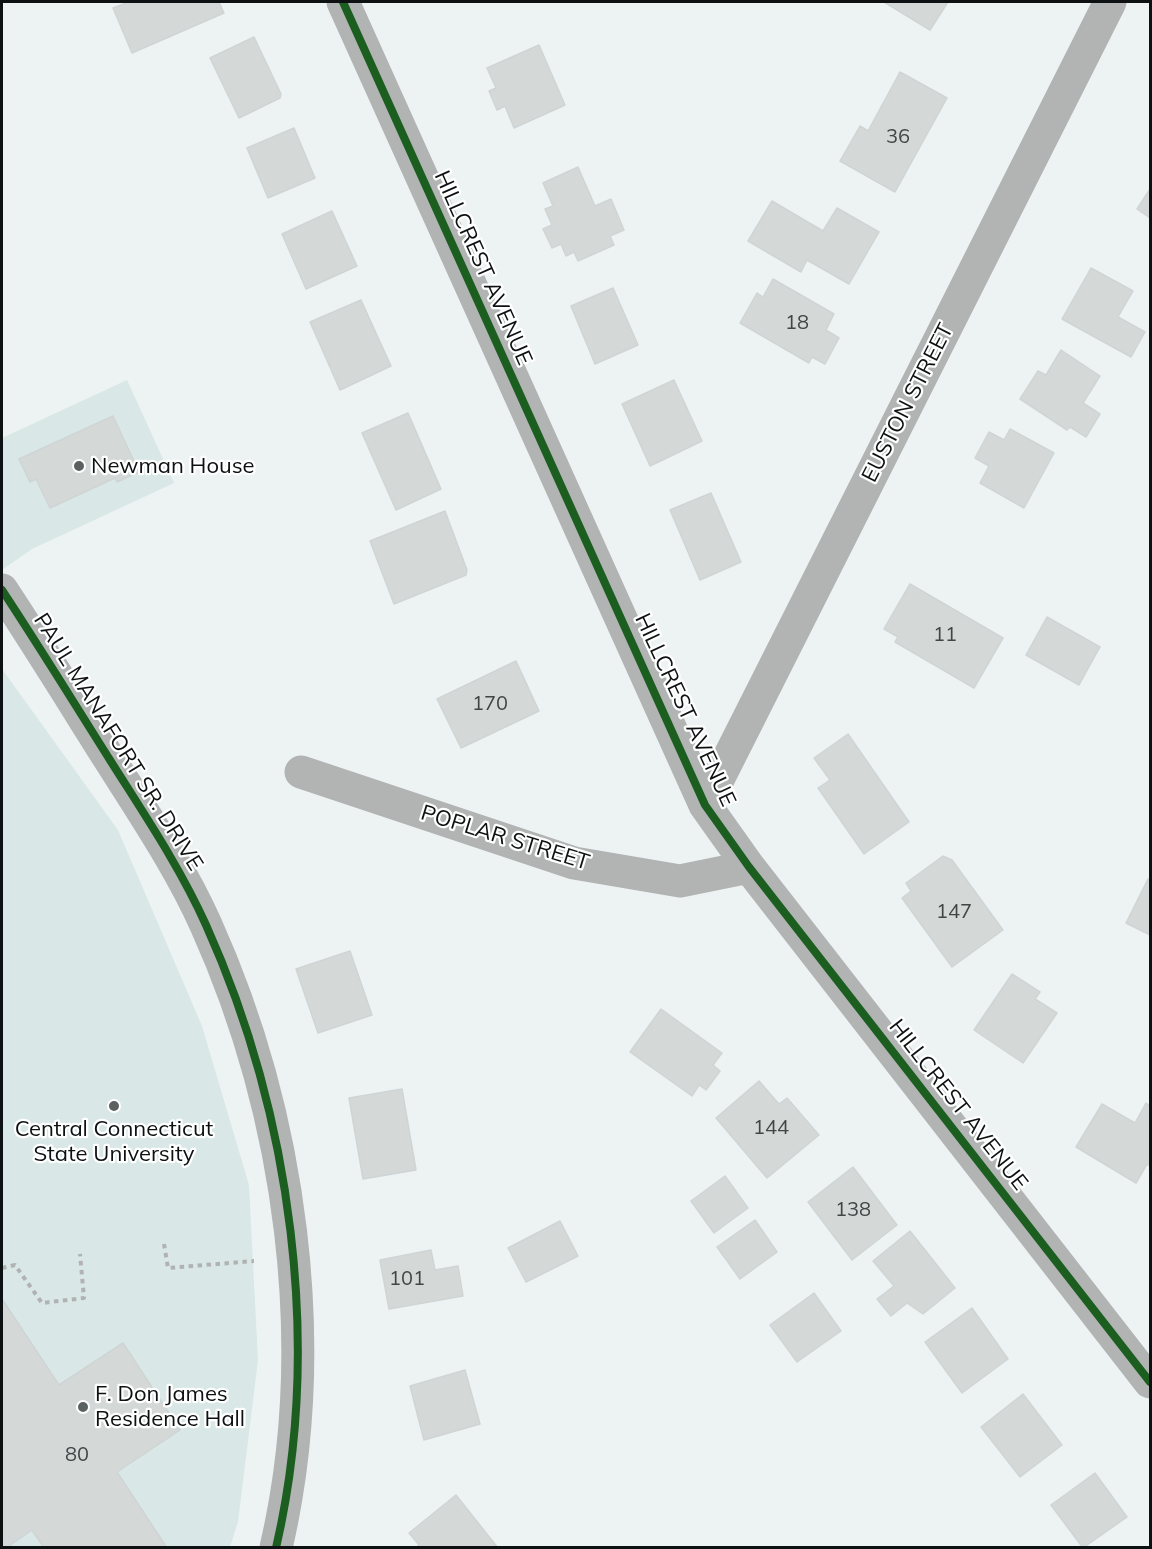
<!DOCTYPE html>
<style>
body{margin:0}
#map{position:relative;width:1152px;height:1549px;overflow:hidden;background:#edf3f3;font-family:Mulish,sans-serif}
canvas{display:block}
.frame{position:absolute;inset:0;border:3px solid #0d1111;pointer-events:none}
</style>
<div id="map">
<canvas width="1152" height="1549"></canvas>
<div class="frame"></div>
</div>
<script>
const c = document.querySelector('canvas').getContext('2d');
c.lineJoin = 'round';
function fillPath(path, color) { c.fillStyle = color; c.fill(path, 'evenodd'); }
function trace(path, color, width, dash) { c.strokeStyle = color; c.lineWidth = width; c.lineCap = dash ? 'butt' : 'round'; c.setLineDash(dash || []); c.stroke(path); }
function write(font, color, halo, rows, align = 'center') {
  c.font = font + ' Mulish,sans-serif'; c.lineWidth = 4.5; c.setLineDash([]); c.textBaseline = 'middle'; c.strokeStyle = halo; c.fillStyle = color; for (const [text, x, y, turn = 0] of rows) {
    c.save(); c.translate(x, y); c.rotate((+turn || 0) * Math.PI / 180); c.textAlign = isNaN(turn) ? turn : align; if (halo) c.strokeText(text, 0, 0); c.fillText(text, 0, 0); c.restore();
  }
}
const built = new Path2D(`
 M 127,380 L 174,483 L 32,549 L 2,570 L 2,438 Z
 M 2,669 L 118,830 L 202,1026 L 249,1185 L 258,1360 L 238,1522 L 230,1547 L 2,1547 Z`);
const building = new Path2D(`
 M 129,2 L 219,2 L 224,13 L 132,53 L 113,8 Z
 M 884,2 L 948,2 L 930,30 Z
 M 254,37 L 281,94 L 280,98 L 239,118 L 210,58 Z
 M 539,45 L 565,105 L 514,128 L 505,106 L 497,110 L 489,91 L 496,88 L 487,68 Z
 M 900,72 L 947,98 L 895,192 L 840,161 L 860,126 L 868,131 Z
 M 294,128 L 315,178 L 268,198 L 247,148 Z
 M 578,167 L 595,206 L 611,199 L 624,230 L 610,236 L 614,245 L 578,261 L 574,252 L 566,256 L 561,244 L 552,248 L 543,229 L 552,225 L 545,209 L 553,206 L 543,183 Z
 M 1150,189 L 1150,218 L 1137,209 Z
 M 772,201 L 823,231 L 837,208 L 879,232 L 849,284 L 807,260 L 801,272 L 748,241 Z
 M 332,211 L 357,266 L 306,289 L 282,234 Z
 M 1091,268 L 1133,291 L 1118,317 L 1145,332 L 1131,357 L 1062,319 Z
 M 773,279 L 834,314 L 826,330 L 839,338 L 825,364 L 812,357 L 809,363 L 740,323 L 757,293 L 763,297 Z
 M 613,288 L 638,345 L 595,364 L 571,306 Z
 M 361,300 L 391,366 L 340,390 L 310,322 Z
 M 1061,350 L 1100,376 L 1083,403 L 1100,414 L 1086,437 L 1070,427 L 1067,430 L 1020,399 L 1038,371 L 1046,375 Z
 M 674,380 L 702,441 L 650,466 L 622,404 Z
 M 408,413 L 441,489 L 396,510 L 362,433 Z
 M 113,416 L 139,472 L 117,482 L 115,478 L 50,508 L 36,479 L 30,482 L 19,459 Z
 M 1010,429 L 1054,453 L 1024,508 L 980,483 L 989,466 L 975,458 L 989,432 L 1004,440 Z
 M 711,493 L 741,562 L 700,580 L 670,510 Z
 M 445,511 L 467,570 L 466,575 L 394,604 L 370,541 Z
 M 910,584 L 1003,638 L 974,688 L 895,642 L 898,637 L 884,629 Z
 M 1047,617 L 1100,647 L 1079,685 L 1026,655 Z
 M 516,661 L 539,711 L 461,748 L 437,699 Z
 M 848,734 L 909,822 L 864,854 L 818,788 L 830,780 L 814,758 Z
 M 943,856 L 952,860 L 1003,930 L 952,967 L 902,898 L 911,891 L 906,883 Z
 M 1148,879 L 1150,880 L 1150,935 L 1126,923 Z
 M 350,951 L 372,1015 L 318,1033 L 296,969 Z
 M 1012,974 L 1040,992 L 1035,999 L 1057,1013 L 1023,1063 L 974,1030 Z
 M 661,1009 L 722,1053 L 713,1065 L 720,1071 L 706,1090 L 699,1085 L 692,1096 L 630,1052 Z
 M 759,1081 L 779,1104 L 787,1098 L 819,1135 L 767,1178 L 716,1118 Z
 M 402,1089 L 416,1170 L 363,1179 L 349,1098 Z
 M 1146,1103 L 1150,1106 L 1150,1166 L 1147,1164 L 1136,1183 L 1076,1147 L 1102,1104 L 1135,1123 Z
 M 853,1167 L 897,1225 L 852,1260 L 808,1202 Z
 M 725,1176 L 748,1208 L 714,1233 L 691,1201 Z
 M 755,1220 L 777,1252 L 740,1279 L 717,1247 Z
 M 560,1221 L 578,1256 L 526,1282 L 508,1248 Z
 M 910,1231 L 955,1288 L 923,1314 L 907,1303 L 891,1316 L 877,1299 L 894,1286 L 873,1261 Z
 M 431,1250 L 435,1270 L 458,1266 L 463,1296 L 389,1309 L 380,1260 Z
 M 814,1293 L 841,1331 L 797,1362 L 770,1325 Z
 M 2,1299 L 59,1385 L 123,1343 L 180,1430 L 117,1472 L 167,1548 L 44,1548 L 32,1530 L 6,1548 L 2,1548 Z
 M 972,1308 L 1008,1359 L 962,1393 L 925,1342 Z
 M 465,1370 L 480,1424 L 424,1440 L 410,1386 Z
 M 1023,1394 L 1062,1445 L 1020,1477 L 981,1427 Z
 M 1095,1473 L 1127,1517 L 1083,1548 L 1051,1505 Z
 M 456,1495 L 498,1548 L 415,1548 L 419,1545 L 409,1533 Z`);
const path = new Path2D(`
 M 164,1244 L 168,1268 L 254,1261
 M 2,1268 L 15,1265 L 42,1303 L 84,1298 L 80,1254`);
const minor = new Path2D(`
 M 343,2 L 705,805 L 749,867 L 1150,1382
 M 2,590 C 39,646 74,703 110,760 C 144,814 180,867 206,925 C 291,1114 323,1345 276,1548
 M 301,772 L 574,863 L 680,881 L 749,867
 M 705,805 L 1110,2`);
const cycleway = new Path2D(`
 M 343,2 L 705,805 L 749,867 L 1150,1382
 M 2,590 C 39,646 74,703 110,760 C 144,814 180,867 206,925 C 291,1114 323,1345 276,1548`);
const markers = [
 [79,466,6,"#5b6060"],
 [114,1106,6,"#5b6060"],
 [83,1407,6,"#5b6060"]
];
const numberNames = [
 ["36",898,137],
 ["18",797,323],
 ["11",945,635],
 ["170",490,704],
 ["147",954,912],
 ["144",771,1128],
 ["138",853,1210],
 ["101",407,1279],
 ["80",77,1455]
];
const streetNames = [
 ["HILLCREST AVENUE",483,268,66],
 ["EUSTON STREET",908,403,-63],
 ["HILLCREST AVENUE",685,710,65],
 ["PAUL MANAFORT SR. DRIVE",118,742,58],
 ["POPLAR STREET",505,838,17],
 ["HILLCREST AVENUE",958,1105,52]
];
const poiNames = [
 ["Newman House",91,466],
 ["Central Connecticut",114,1129,"center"],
 ["State University",114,1154,"center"],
 ["F. Don James",95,1394],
 ["Residence Hall",95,1419]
];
fillPath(built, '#d9e7e7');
fillPath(building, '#d4d9d8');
trace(building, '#cfd4d4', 1.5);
trace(path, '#b1b3b3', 4, [4.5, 4.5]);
trace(minor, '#b2b4b4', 33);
trace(cycleway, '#1b5e20', 8);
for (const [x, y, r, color] of markers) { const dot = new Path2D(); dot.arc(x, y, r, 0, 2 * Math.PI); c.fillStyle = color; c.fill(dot); trace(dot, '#fff', 2); }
write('20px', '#414545', null, numberNames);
write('22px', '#0d1111', '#fff', streetNames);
write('22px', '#0d1111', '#fff', poiNames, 'left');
</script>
